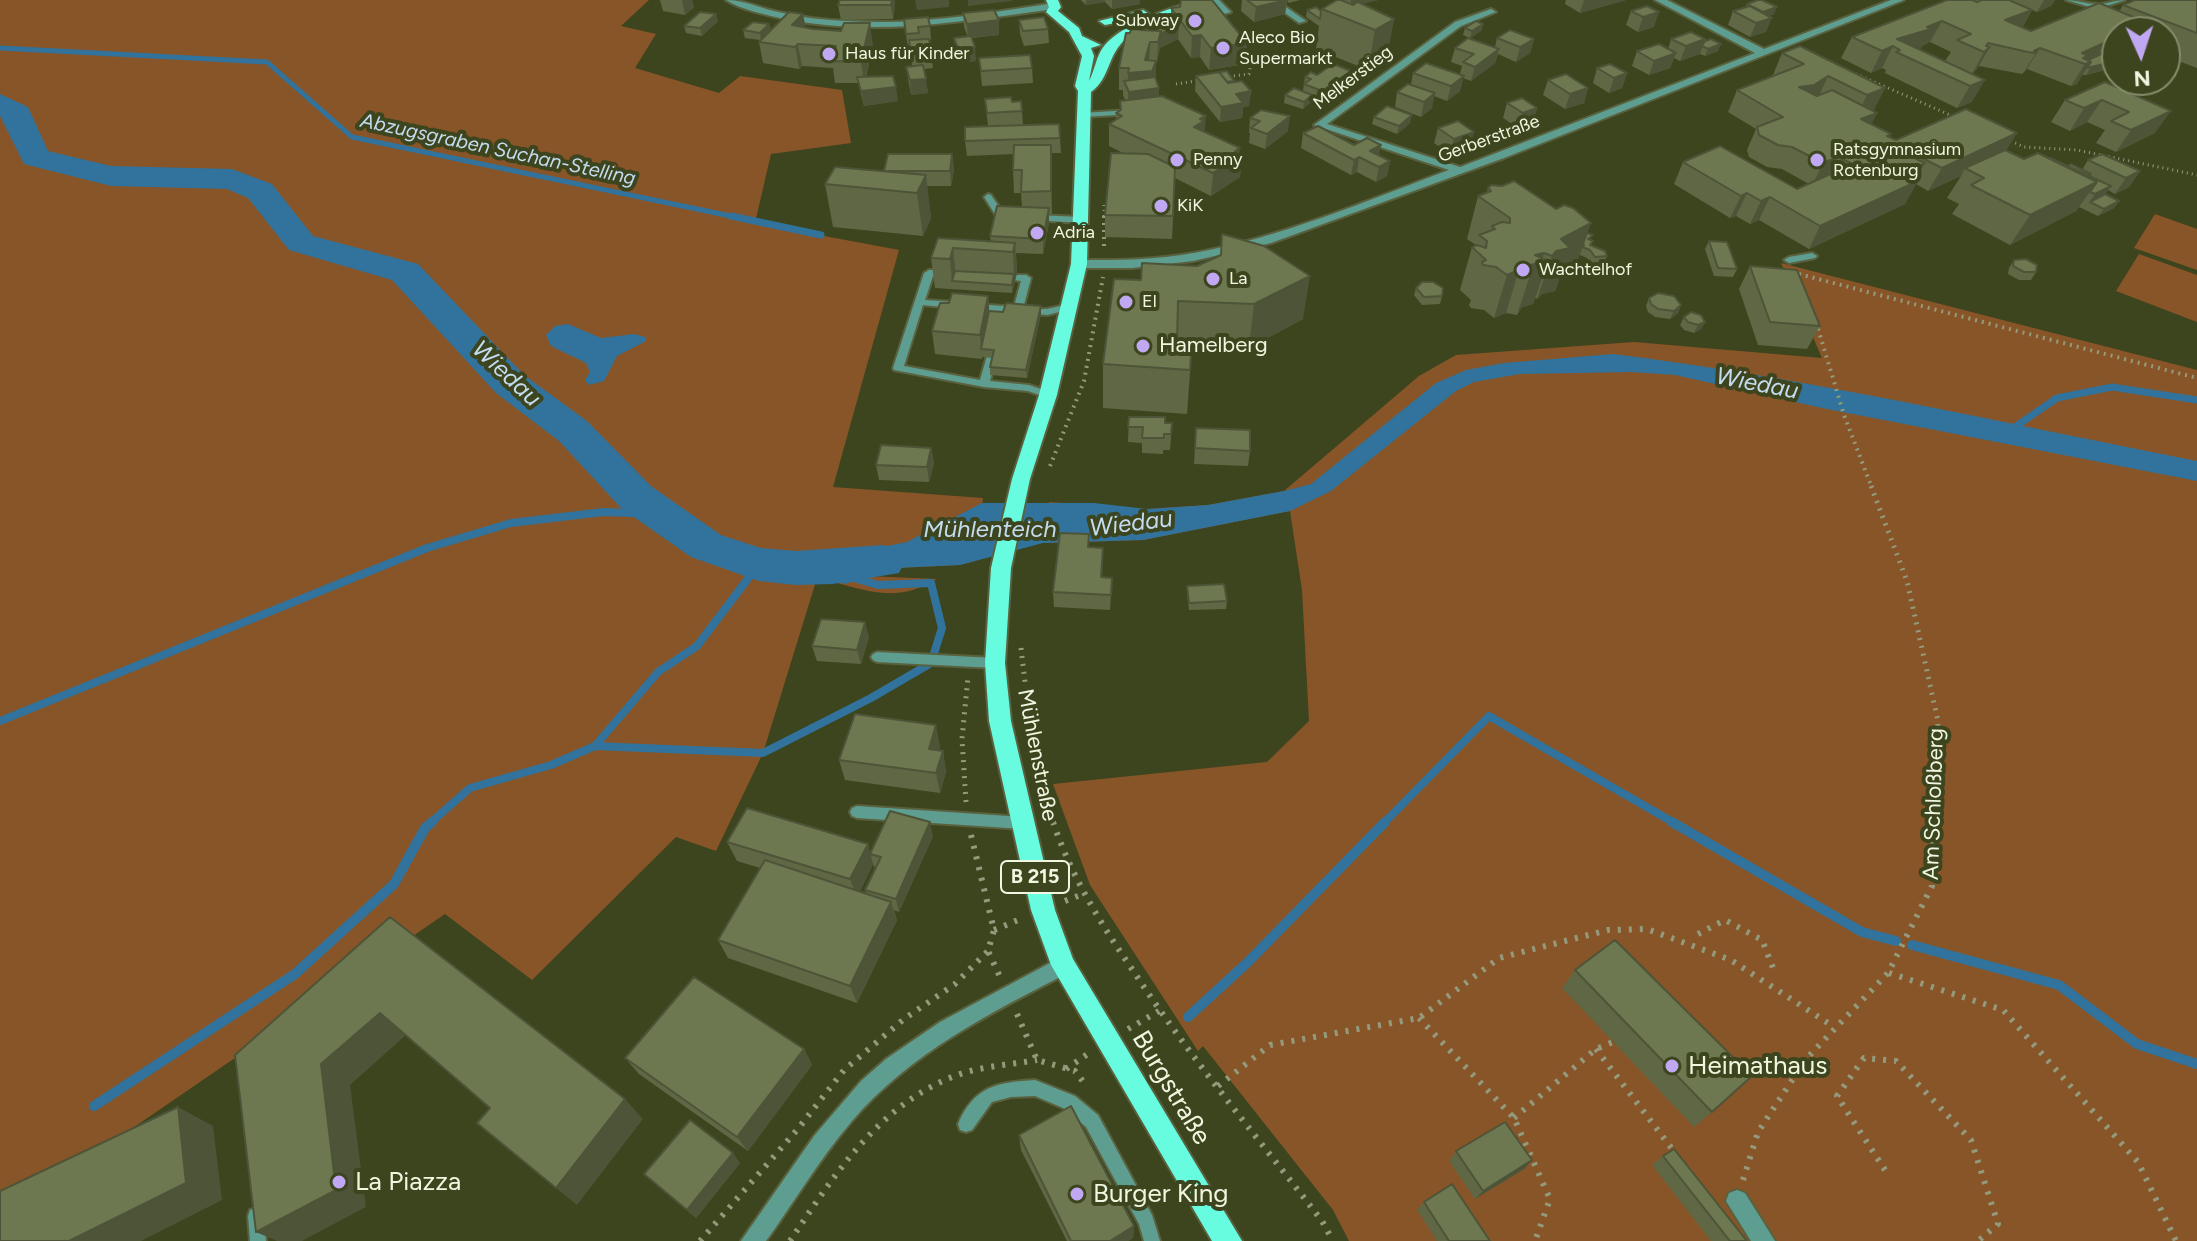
<!DOCTYPE html>
<meta charset="utf-8">
<style>
body{margin:0}
#map{position:relative;width:2197px;height:1241px;overflow:hidden;background:#3d451f;font-family:Figtree,sans-serif}
canvas{display:block}
.north{position:absolute;left:2101px;top:16px;width:80px;height:80px;box-sizing:border-box;background:#3d451f;border:2px solid #858c6c;border-radius:50%;rotate:177deg;font-size:22px;font-weight:700;line-height:32px;text-align:center;color:#f0f7e0}
.north::after{content:'';display:block;margin:auto;width:28px;height:36px;background:#c1a8f3;clip-path:polygon(50% 0,100% 100%,50% 72%,0 100%)}
</style>
<div id="map">
<canvas width="2197" height="1241"></canvas>
<div class="north">N</div>
</div>
<script>
const c = document.querySelector('canvas').getContext('2d');
c.lineJoin = 'round';
function fillPath(path, color) { c.fillStyle = color; c.fill(path, 'evenodd'); }
function trace(path, color, width, dash) { c.strokeStyle = color; c.lineWidth = width; c.lineCap = dash ? 'butt' : 'round'; c.setLineDash(dash || []); c.stroke(path); }
function write(font, color, halo, rows, align = 'center') {
  c.font = font + ' Figtree,sans-serif'; c.lineWidth = 8; c.setLineDash([]); c.textBaseline = 'middle'; c.strokeStyle = halo; c.fillStyle = color; for (const [text, x, y, turn = 0] of rows) {
    c.save(); c.translate(x, y); c.rotate((+turn || 0) * Math.PI / 180); c.textAlign = isNaN(turn) ? turn : align; if (halo) c.strokeText(text, 0, 0); c.fillText(text, 0, 0); c.restore();
  }
}
const green = new Path2D(`
 M 0,0 L 649,0 L 621,26 L 656,34 L 635,68 L 719,93 L 740,76 L 842,90 L 851,143 L 771,154 L 755,223 L 899,250 L 833,487 L 983,498 L 975,561 L 960,565 L 895,568 L 865,576 L 937,579 C 893,606 863,588 817,578 L 763,753 L 716,851 L 676,837 L 532,980 L 445,914 L 0,1219 Z
 M 2155,214 L 2197,229 L 2197,270 L 2134,248 Z
 M 2139,254 L 2197,275 L 2197,322 L 2116,291 Z
 M 1781,263 L 2197,370 L 2197,1241 L 1349,1241 L 1333,1210 L 1203,1046 L 1198,1051 L 1090,885 L 1053,784 L 1267,762 L 1309,721 L 1302,590 L 1290,511 L 1143,540 L 1043,543 L 1049,502 L 1147,509 L 1208,505 L 1284,491 L 1419,376 L 1456,355 L 1634,342 L 1822,358 Z`);
const water = new Path2D(`
 M 568,324 L 601,338 L 634,334 L 645,337 L 646,341 L 617,356 L 604,381 L 589,385 L 585,380 L 590,372 L 586,363 L 551,346 L 546,335 L 555,326 Z
 M 1613,354 C 1809,378 2003,423 2197,461 L 2197,481 L 1822,408 L 1675,375 L 1632,372 L 1520,374 L 1474,382 L 1456,391 L 1331,491 L 1290,511 L 1143,540 L 1043,543 L 960,565 L 895,568 L 845,584 L 817,578 L 826,552 L 868,550 L 907,542 L 982,503 L 1094,503 L 1147,509 L 1208,505 L 1284,491 L 1311,484 L 1436,383 L 1466,370 L 1504,363 Z`);
const streamFar3 = new Path2D(`
 M 0,48 L 267,62 L 352,137 L 740,218`);
const streamFar2 = new Path2D(`
 M 731,216 L 821,235
 M 2009,431 L 2057,398 L 2112,387 L 2197,400`);
const streamFar1 = new Path2D(`
 M 0,721 L 427,548 L 511,523 L 603,512 L 661,514
 M 595,746 L 763,753 L 871,698 L 931,663 L 942,628 L 931,583 L 878,585 L 847,576
 M 429,824 L 470,788 L 551,765 L 595,746 L 658,672 L 697,646 L 759,564
 M 1383,824 L 1489,716 L 1676,824`);
const stream = new Path2D(`
 M 1672,822 L 1862,932 L 1896,941
 M 1912,945 L 2059,985 L 2137,1044 L 2197,1064
 M 1188,1017 L 1248,962 L 1385,822
 M 94,1106 L 295,974 L 394,884 L 425,828 L 432,822`);
const river = new Path2D(`
 M 0,94 L 28,107 L 48,151 L 111,166 L 232,169 L 272,184 L 313,236 L 418,264 L 524,375 L 587,421 L 651,486 L 721,535 L 761,548 L 796,551 L 883,545 L 899,549 L 905,561 L 899,573 L 833,584 L 796,585 L 759,581 L 691,557 L 621,508 L 559,441 L 496,393 L 392,280 L 289,250 L 248,198 L 227,189 L 111,186 L 24,164 L 0,116 Z`);
const pathFar3 = new Path2D(`
 M 1856,74 L 1957,118
 M 1224,77 L 1249,74 L 1252,58
 M 1176,84 L 1202,80
 M 2006,139 L 2024,147 L 2077,150 L 2197,175
 M 1104,205 L 1104,218`);
const pathFar2 = new Path2D(`
 M 1104,216 L 1104,251
 M 1799,274 L 2197,378
 M 1816,322 L 1844,415 L 1872,488
 M 1050,466 L 1084,381 L 1103,277`);
const pathFar1 = new Path2D(`
 M 1871,486 L 1907,581 L 1938,721 L 1934,824
 M 1021,648 L 1032,742 L 1054,824
 M 966,802 L 962,739 L 968,677`);
const path = new Path2D(`
 M 1053,822 C 1072,878 1101,924 1134,972 C 1191,1059 1259,1139 1322,1221 L 1333,1241
 M 971,835 L 994,930 L 988,951 L 1001,979
 M 1065,901 L 1083,894
 M 994,930 L 1023,918
 M 1698,934 L 1725,920 L 1762,940 L 1775,973
 M 1889,973 L 2003,1010 L 2138,1162 L 2176,1241
 M 1017,1014 L 1037,1060 L 1075,1071 L 1087,1087
 M 1419,1018 L 1514,1118 L 1550,1199 L 1535,1241
 M 1128,1029 L 1159,1011
 M 1596,1049 L 1676,1154
 M 1066,1069 L 1089,1053
 M 1218,1086 L 1270,1045 L 1419,1018 L 1499,958 L 1608,930 L 1647,929 L 1731,960 L 1834,1027
 M 1514,1118 L 1596,1049 L 1613,1042
 M 1885,1170 L 1837,1096 L 1864,1058 L 1896,1061 L 1971,1140 L 1998,1224 L 1978,1241
 M 1743,1180 L 1758,1132 L 1806,1059 L 1888,973 L 1932,886 L 1934,822
 M 700,1241 L 797,1130 L 844,1070 L 904,1019 L 955,984 L 988,951
 M 790,1241 C 833,1177 877,1107 952,1077 C 979,1066 1009,1065 1037,1060`);
const service = new Path2D(`
 M 1211,0 L 1219,0 L 1231,12 L 1224,14 Z
 M 1267,0 L 1276,0 L 1306,21 L 1299,23 Z
 M 2066,0 C 2077,0 2086,4 2096,4 C 2105,5 2115,0 2125,0 L 2097,9 Z
 M 1131,110 L 1135,112 L 1134,114 L 1082,117 L 1078,115 L 1082,113 Z
 M 988,194 L 991,195 L 1004,214 L 1009,215 L 1009,219 L 998,219 L 984,197 Z
 M 1036,215 L 1081,217 L 1085,220 L 1081,223 L 1033,220 L 1033,216 Z
 M 1812,253 L 1817,256 L 1815,258 L 1789,263 L 1784,260 L 1789,257 Z
 M 929,270 L 940,270 L 945,273 L 940,276 L 933,276 L 925,300 L 954,302 L 959,305 L 954,308 L 923,305 L 904,366 L 980,380 L 991,342 L 996,339 L 1001,342 L 990,381 L 1029,385 L 1052,393 L 1052,397 L 1048,398 L 1028,391 L 984,387 L 894,370 L 893,368 L 924,273 Z
 M 1016,275 L 1026,275 L 1031,278 L 1023,309 L 1047,309 L 1069,304 L 1074,307 L 1072,309 L 1047,315 L 1015,312 L 1013,310 L 1021,281 L 1013,280 L 1013,276 Z
 M 973,304 L 1004,306 L 1009,309 L 1004,312 L 970,309 L 968,307 Z
 M 877,652 L 995,658 L 999,660 L 1001,663 L 999,666 L 995,668 L 877,662 L 873,660 L 871,657 L 873,654 Z
 M 857,806 L 1023,817 L 1028,819 L 1030,823 L 1028,827 L 1023,829 L 857,818 L 852,816 L 850,812 L 852,808 Z
 M 1035,1080 L 1075,1096 L 1098,1115 L 1152,1215 L 1160,1241 L 1144,1241 L 1139,1224 L 1086,1127 L 1063,1108 L 1035,1096 L 1011,1097 L 992,1102 L 972,1130 L 966,1132 L 960,1130 L 958,1124 C 974,1086 998,1082 1035,1080 Z
 M 256,1208 L 262,1210 L 264,1216 L 266,1241 L 250,1241 L 248,1216 L 250,1210 Z`);
const minor = new Path2D(`
 M 726,0 C 744,0 757,7 774,11 C 798,17 822,20 847,21 C 916,26 987,13 1055,3 L 1060,6 L 1055,9 C 965,21 874,37 785,19 C 766,15 742,10 726,0 Z
 M 1655,0 L 1667,0 L 1764,49 L 1891,0 L 1904,0 L 1504,158 L 1271,243 L 1193,261 L 1132,268 L 1079,268 L 1073,264 L 1079,260 C 1118,260 1156,260 1194,253 C 1282,237 1366,201 1449,170 L 1314,125 L 1455,22 L 1491,9 L 1496,12 L 1461,26 L 1327,124 L 1460,167 L 1755,53 Z
 M 1063,956 L 1070,958 L 1073,965 L 1070,972 C 992,1012 910,1053 852,1121 C 820,1158 795,1201 766,1241 L 741,1241 L 814,1136 L 861,1081 L 886,1059 L 940,1022 Z
 M 1737,1190 L 1745,1193 L 1775,1241 L 1751,1241 L 1726,1201 L 1729,1193 Z`);
const primary = new Path2D(`
 M 1046,0 L 1058,0 L 1061,7 L 1058,11 L 1079,28 L 1082,36 L 1101,45 L 1091,48 L 1094,56 L 1089,81 C 1095,70 1096,56 1104,46 C 1122,23 1185,0 1214,0 C 1192,17 1157,17 1133,33 C 1105,52 1113,76 1091,92 L 1087,264 L 1057,395 L 1030,479 L 1011,568 L 1005,663 L 1011,721 L 1055,910 L 1073,959 L 1242,1241 L 1212,1241 L 1051,965 L 1031,910 L 989,721 L 985,663 L 991,568 L 1012,479 L 1039,395 L 1071,264 L 1078,91 L 1075,86 L 1082,56 L 1069,32 L 1046,12 L 1049,7 Z
 M 1143,10 L 1149,14 L 1147,17 L 1105,25 L 1099,21 Z`);
const wall = new Path2D(`
 M 660,0 L 692,0 L 694,7 L 685,15 L 663,11 Z
 M 840,0 L 895,6 L 893,19 L 841,20 L 838,5 Z
 M 1081,0 L 1140,0 L 1140,4 L 1112,9 L 1105,2 L 1086,5 Z
 M 1242,0 L 1300,0 L 1289,3 L 1287,1 L 1285,14 L 1254,22 L 1241,11 Z
 M 1337,0 L 1378,0 L 1362,4 L 1394,19 L 1386,59 L 1368,70 L 1316,49 L 1319,26 L 1306,17 L 1307,10 L 1321,11 L 1322,9 Z
 M 1566,0 L 1626,0 L 1580,13 L 1565,4 Z
 M 1946,0 L 2055,0 L 2051,6 L 2037,12 L 2032,10 L 2022,28 L 2031,31 L 2119,12 L 2123,5 L 2197,0 L 2197,68 L 2165,56 L 2165,32 L 2117,32 L 2117,67 L 2086,75 L 2082,75 L 2077,84 L 2071,86 L 2027,69 L 2022,74 L 1979,66 L 1972,74 L 1972,102 L 1957,108 L 1885,73 L 1886,70 L 1882,68 L 1871,73 L 1841,58 L 1852,37 ZM 1930,42 L 1951,52 L 1945,61 L 1920,50 L 1922,46 Z
 M 1747,4 L 1774,14 L 1769,16 L 1766,32 L 1750,37 L 1728,25 L 1733,11 L 1746,7 Z
 M 1647,6 L 1654,27 L 1638,32 L 1626,25 L 1631,11 Z
 M 1171,8 L 1247,43 L 1245,64 L 1209,70 L 1200,57 L 1191,58 L 1178,39 L 1160,48 L 1156,64 L 1156,80 L 1159,97 L 1205,132 L 1242,154 L 1240,177 L 1211,196 L 1175,178 L 1172,239 L 1105,237 L 1105,215 L 1125,154 L 1109,146 L 1109,124 L 1116,120 L 1116,113 L 1120,111 L 1120,101 L 1126,101 L 1123,96 L 1123,90 L 1119,90 L 1119,68 L 1130,33 L 1171,15 Z
 M 963,13 L 999,35 L 971,38 L 976,61 L 959,63 L 955,53 L 954,38 L 968,37 L 964,27 Z
 M 803,14 L 805,28 L 873,45 L 866,77 L 898,101 L 864,106 L 858,83 L 835,83 L 833,68 L 802,66 L 799,69 L 763,63 L 759,42 L 760,40 L 745,38 L 743,30 L 769,24 L 771,30 Z
 M 904,19 L 930,26 L 931,40 L 929,40 L 933,68 L 924,69 L 928,93 L 911,95 L 906,67 L 912,66 L 910,48 L 908,49 Z
 M 1019,20 L 1048,29 L 1049,43 L 1024,46 L 1020,34 Z
 M 718,21 L 702,36 L 686,33 L 684,26 Z
 M 1483,24 L 1481,31 L 1470,38 L 1463,35 L 1465,28 Z
 M 1497,38 L 1534,39 L 1530,53 L 1516,62 L 1498,54 L 1495,63 L 1471,81 L 1463,78 L 1460,91 L 1447,101 L 1434,96 L 1432,108 L 1421,117 L 1395,107 L 1397,92 L 1411,85 L 1413,73 L 1460,74 L 1462,66 L 1451,62 L 1455,48 L 1495,47 Z
 M 1671,39 L 1705,39 L 1705,41 L 1718,51 L 1705,56 L 1700,54 L 1680,61 L 1674,58 L 1670,68 L 1649,75 L 1632,66 L 1637,51 L 1668,49 Z
 M 1782,53 L 1885,88 L 1873,110 L 1877,113 L 1871,124 L 1896,140 L 2006,150 L 2024,159 L 2068,166 L 2082,170 L 2088,160 L 2140,171 L 2129,187 L 2115,194 L 2108,190 L 2105,194 L 2119,201 L 2114,208 L 2098,216 L 2079,207 L 2076,211 L 2010,245 L 1952,214 L 1959,204 L 1947,198 L 1961,176 L 1928,191 L 1916,184 L 1905,204 L 1809,249 L 1759,220 L 1750,224 L 1736,216 L 1730,218 L 1674,184 L 1683,162 L 1797,189 L 1809,184 L 1782,169 L 1767,167 L 1749,157 L 1747,150 L 1756,129 L 1728,112 L 1737,90 L 1774,76 L 1773,75 Z
 M 979,58 L 1032,68 L 1033,83 L 982,86 Z
 M 1597,68 L 1627,73 L 1622,88 L 1609,93 L 1593,83 Z
 M 1351,71 L 1348,85 L 1319,105 L 1311,102 L 1303,109 L 1284,103 L 1285,95 L 1303,91 L 1305,77 Z
 M 1196,76 L 1234,82 L 1251,91 L 1249,106 L 1243,107 L 1242,118 L 1220,122 L 1195,91 Z
 M 1548,80 L 1588,88 L 1584,103 L 1565,109 L 1543,95 Z
 M 2105,82 L 2155,133 L 2116,152 L 2096,143 L 2105,130 L 2087,122 L 2070,131 L 2051,122 L 2065,100 Z
 M 985,99 L 1012,102 L 1022,111 L 1023,125 L 1060,138 L 1061,153 L 1052,153 L 1052,214 L 1049,214 L 1049,223 L 1043,254 L 1016,253 L 1017,273 L 1012,293 L 935,288 L 931,258 L 938,238 L 991,241 L 990,236 L 1022,207 L 1021,193 L 1014,193 L 1013,170 L 1014,154 L 967,156 L 965,141 L 988,126 Z
 M 1507,103 L 1537,108 L 1533,123 L 1518,128 L 1503,118 Z
 M 1374,117 L 1410,123 L 1397,134 L 1372,124 Z
 M 1250,118 L 1288,131 L 1265,149 L 1249,143 L 1250,133 L 1249,133 Z
 M 1438,128 L 1470,147 L 1450,154 L 1434,143 Z
 M 1303,133 L 1354,145 L 1379,155 L 1390,161 L 1387,176 L 1376,182 L 1357,172 L 1351,175 L 1301,148 Z
 M 952,154 L 954,169 L 951,186 L 927,186 L 931,218 L 923,236 L 833,227 L 825,184 L 884,172 Z
 M 1488,188 L 1587,233 L 1591,240 L 1591,245 L 1607,256 L 1604,264 L 1592,265 L 1587,258 L 1580,255 L 1580,252 L 1576,266 L 1561,274 L 1555,291 L 1542,294 L 1537,299 L 1535,298 L 1533,304 L 1522,307 L 1517,315 L 1506,313 L 1494,318 L 1484,310 L 1471,308 L 1469,305 L 1471,300 L 1460,290 L 1472,247 L 1476,245 L 1467,239 L 1478,196 L 1487,192 Z
 M 1709,241 L 1737,269 L 1733,277 L 1714,276 L 1705,249 Z
 M 2014,260 L 2036,272 L 2031,280 L 2019,280 L 2008,274 L 2009,268 Z
 M 1142,263 L 1303,319 L 1249,348 L 1192,345 L 1187,414 L 1103,408 L 1103,364 L 1141,280 Z
 M 1750,266 L 1820,326 L 1807,349 L 1758,345 L 1739,289 Z
 M 1416,288 L 1442,296 L 1440,304 L 1422,305 L 1414,295 Z
 M 988,296 L 989,311 L 1003,312 L 1041,306 L 1041,314 L 1027,378 L 990,375 L 990,367 L 992,358 L 982,357 L 982,359 L 935,354 L 932,331 Z
 M 1649,298 L 1681,305 L 1678,313 L 1670,319 L 1655,317 L 1648,312 L 1646,306 Z
 M 1684,317 L 1705,322 L 1701,329 L 1694,333 L 1684,330 L 1680,325 Z
 M 1129,417 L 1172,423 L 1170,450 L 1163,450 L 1163,454 L 1142,453 L 1142,443 L 1128,442 Z
 M 1196,428 L 1250,451 L 1248,466 L 1194,464 Z
 M 931,448 L 934,463 L 929,482 L 879,480 L 876,465 Z
 M 1089,534 L 1089,547 L 1103,548 L 1102,578 L 1112,578 L 1110,610 L 1054,607 L 1053,592 Z
 M 1187,586 L 1227,601 L 1226,609 L 1189,610 L 1187,593 Z
 M 869,637 L 861,664 L 817,661 L 812,646 Z
 M 940,746 L 939,750 L 943,751 L 946,772 L 940,793 L 845,780 L 839,760 Z
 M 933,836 L 899,912 L 894,910 L 897,920 L 857,1003 L 728,958 L 718,940 L 760,868 L 737,861 L 727,842 L 868,844 L 870,853 ZM 873,864 L 874,867 L 876,868 L 865,890 L 866,893 L 860,891 Z
 M 1575,970 L 1712,1112 L 1694,1127 L 1562,988 Z
 M 804,1049 L 812,1065 L 748,1151 L 639,1074 L 625,1058 Z
 M 1019,1135 L 1134,1226 L 1133,1238 L 1128,1241 L 1067,1241 L 1021,1150 Z
 M 1456,1151 L 1532,1160 L 1524,1169 L 1475,1199 L 1449,1161 Z
 M 1663,1156 L 1747,1241 L 1711,1241 L 1652,1165 Z
 M 740,1163 L 696,1218 L 644,1174 Z
 M 1424,1202 L 1490,1241 L 1437,1241 L 1417,1210 Z`);
const shadedWall = new Path2D(`
 M 682,0 L 692,0 L 694,7 L 685,15 Z
 M 892,0 L 895,0 L 895,6 L 893,19 L 891,5 Z
 M 915,0 L 949,0 L 949,7 L 917,10 Z
 M 968,0 L 1012,0 L 1012,1 L 968,6 Z
 M 1086,0 L 1105,0 L 1105,2 L 1086,5 Z
 M 1112,0 L 1140,0 L 1140,4 L 1112,9 Z
 M 1287,0 L 1285,14 L 1254,22 L 1256,7 Z
 M 1351,0 L 1378,0 L 1350,7 Z
 M 1584,0 L 1626,0 L 1580,13 Z
 M 2044,0 L 2055,0 L 2051,6 L 2037,12 Z
 M 1777,7 L 1774,14 L 1760,19 L 1763,12 Z
 M 2032,10 L 2020,31 L 2005,20 Z
 M 1659,12 L 1654,27 L 1638,32 L 1643,17 Z
 M 716,14 L 718,21 L 702,36 L 700,28 Z
 M 803,14 L 807,34 L 798,45 L 802,66 L 799,69 L 792,25 Z
 M 1772,18 L 1766,32 L 1750,37 L 1756,23 Z
 M 1394,19 L 1386,59 L 1368,70 L 1375,30 Z
 M 999,20 L 999,35 L 968,38 L 967,24 Z
 M 1942,21 L 1930,42 L 1922,46 L 1920,50 L 1900,50 L 1897,39 Z
 M 870,23 L 873,45 L 864,83 L 861,62 Z
 M 2148,23 L 2143,32 L 2129,32 Z
 M 769,24 L 771,31 L 761,40 L 760,33 Z
 M 1483,24 L 1481,31 L 1470,38 L 1472,31 Z
 M 1179,25 L 1178,39 L 1160,48 L 1157,64 L 1158,42 L 1161,31 Z
 M 1201,35 L 1200,57 L 1191,58 L 1192,36 Z
 M 2117,37 L 2117,52 L 2089,65 L 2077,84 L 2071,86 L 2085,64 L 2082,53 Z
 M 1534,39 L 1530,53 L 1516,62 L 1520,47 Z
 M 1705,39 L 1700,54 L 1680,61 L 1686,46 Z
 M 1150,42 L 1149,63 L 1156,61 L 1156,83 L 1159,88 L 1159,103 L 1128,106 L 1128,73 L 1145,60 Z
 M 1247,43 L 1245,64 L 1209,70 L 1211,48 Z
 M 1721,44 L 1718,51 L 1705,56 L 1708,49 Z
 M 1893,46 L 1882,68 L 1871,73 L 1882,51 Z
 M 975,47 L 976,61 L 959,63 L 958,49 Z
 M 1990,47 L 1977,69 L 1972,74 L 1984,52 Z
 M 2040,48 L 2027,69 L 2025,70 L 2036,53 L 2034,51 Z
 M 1499,49 L 1495,63 L 1471,81 L 1475,67 Z
 M 1676,53 L 1670,68 L 1649,75 L 1654,61 Z
 M 2117,61 L 2117,67 L 2086,75 L 2090,68 Z
 M 1351,71 L 1348,85 L 1319,105 L 1322,91 Z
 M 1627,73 L 1622,88 L 1609,93 L 1614,78 Z
 M 1464,76 L 1460,91 L 1447,101 L 1451,86 Z
 M 1828,76 L 1818,98 L 1799,87 Z
 M 926,79 L 928,93 L 911,95 L 910,80 Z
 M 1985,80 L 1972,102 L 1957,108 L 1970,86 Z
 M 896,87 L 898,101 L 864,106 L 861,91 Z
 M 1588,88 L 1584,103 L 1565,109 L 1570,94 Z
 M 1885,88 L 1874,110 L 1856,118 L 1867,95 Z
 M 1251,91 L 1249,106 L 1243,107 L 1242,118 L 1220,122 L 1221,107 L 1236,94 Z
 M 1435,93 L 1432,108 L 1421,117 L 1424,102 Z
 M 1312,95 L 1311,102 L 1303,109 L 1304,102 Z
 M 2102,100 L 2087,122 L 2070,131 L 2084,108 Z
 M 1537,108 L 1533,123 L 1518,128 L 1523,113 Z
 M 2171,111 L 2155,133 L 2116,152 L 2131,130 Z
 M 1877,113 L 1866,135 L 1861,119 Z
 M 1412,115 L 1410,123 L 1397,134 L 1399,126 Z
 M 1206,116 L 1204,138 L 1194,127 L 1200,119 Z
 M 1290,116 L 1288,131 L 1265,149 L 1267,134 Z
 M 1474,132 L 1470,147 L 1450,154 L 1454,139 Z
 M 2017,133 L 2003,156 L 1965,168 L 1961,176 L 1928,191 L 1942,168 Z
 M 1051,145 L 1052,167 L 1052,214 L 1051,191 Z
 M 1381,145 L 1378,160 L 1370,151 Z
 M 1240,148 L 1239,156 L 1242,154 L 1240,177 L 1211,196 L 1213,173 L 1235,151 Z
 M 952,154 L 954,169 L 951,186 L 950,171 Z
 M 1359,157 L 1357,172 L 1351,175 L 1354,160 Z
 M 1838,157 L 1827,179 L 1812,186 L 1823,163 Z
 M 1920,157 L 1914,168 L 1925,163 L 1914,182 L 1918,181 L 1905,204 L 1809,249 L 1820,226 L 1898,190 L 1916,159 Z
 M 1390,161 L 1387,176 L 1376,182 L 1379,167 Z
 M 2140,171 L 2129,187 L 2115,194 L 2126,178 Z
 M 926,175 L 931,218 L 923,236 L 917,193 Z
 M 2097,182 L 2076,211 L 2010,245 L 2030,215 Z
 M 2111,186 L 2100,201 L 2090,202 L 2095,194 Z
 M 1747,193 L 1736,216 L 1730,218 L 1741,196 Z
 M 1770,197 L 1759,220 L 1750,224 L 1761,201 Z
 M 2119,201 L 2114,208 L 2098,216 L 2104,209 Z
 M 1049,208 L 1049,223 L 1043,254 L 1043,239 Z
 M 1591,223 L 1576,266 L 1561,274 L 1555,291 L 1542,294 L 1537,299 L 1552,256 L 1561,239 Z
 M 1015,243 L 1017,273 L 1012,293 L 1012,285 L 1014,274 L 1013,252 Z
 M 953,248 L 956,278 L 952,281 L 950,259 Z
 M 1544,253 L 1541,262 L 1548,261 L 1533,304 L 1522,307 L 1517,315 L 1531,272 L 1528,271 L 1535,255 Z
 M 1519,270 L 1506,313 L 1494,318 L 1507,275 Z
 M 1310,276 L 1303,319 L 1249,348 L 1254,304 Z
 M 988,296 L 990,319 L 981,349 L 982,359 L 980,335 Z
 M 1681,305 L 1678,313 L 1670,319 L 1674,311 Z
 M 1041,306 L 1041,314 L 1027,378 L 1026,370 Z
 M 1705,322 L 1701,329 L 1694,333 L 1698,325 Z
 M 931,448 L 934,463 L 929,482 L 927,467 Z
 M 865,622 L 869,637 L 861,664 L 857,650 Z
 M 936,725 L 940,746 L 933,770 L 929,749 Z
 M 943,751 L 946,772 L 940,793 L 936,773 Z
 M 930,822 L 933,836 L 899,912 L 896,899 Z
 M 868,844 L 873,864 L 857,898 L 850,879 Z
 M 891,902 L 897,920 L 857,1003 L 850,986 Z
 M 380,1013 L 406,1035 L 350,1085 L 366,1207 L 302,1241 L 277,1241 L 256,1232 L 321,1064 Z
 M 804,1049 L 812,1065 L 748,1151 L 737,1137 Z
 M 625,1099 L 643,1119 L 577,1205 L 556,1188 Z
 M 178,1107 L 213,1126 L 222,1200 L 141,1241 L 69,1241 Z
 M 733,1153 L 740,1163 L 696,1218 L 687,1210 Z
 M 1532,1160 L 1524,1169 L 1475,1199 L 1483,1191 Z
 M 1134,1226 L 1133,1238 L 1128,1241 L 1110,1241 Z`);
const building = new Path2D(`
 M 840,0 L 892,0 L 891,5 L 838,5 Z
 M 1181,0 L 1212,0 L 1247,43 L 1211,48 L 1201,35 L 1192,36 L 1171,8 L 1180,7 Z
 M 1247,0 L 1287,0 L 1256,7 Z
 M 1337,0 L 1341,0 L 1353,5 L 1358,2 L 1394,19 L 1375,30 L 1322,9 Z
 M 1758,0 L 1762,0 L 1777,7 L 1763,12 L 1747,4 Z
 M 1947,0 L 1972,0 L 1977,2 L 1982,0 L 2009,0 L 2032,10 L 2005,20 L 2031,31 L 2099,3 L 2148,23 L 2129,32 L 2117,32 L 2117,37 L 2082,53 L 2088,56 L 2083,58 L 2091,62 L 2085,64 L 2040,48 L 2034,51 L 2036,53 L 2028,52 L 1988,43 L 1986,46 L 1990,47 L 1984,52 L 1957,40 L 1971,34 L 1942,21 L 1927,27 L 1931,29 L 1897,39 L 1985,80 L 1970,86 L 1896,52 L 1900,50 L 1893,46 L 1882,51 L 1852,37 Z
 M 2135,0 L 2197,0 L 2197,33 L 2123,5 Z
 M 1647,6 L 1659,12 L 1643,17 L 1631,11 Z
 M 1750,6 L 1772,18 L 1756,23 L 1733,11 Z
 M 1316,7 L 1321,11 L 1320,19 L 1307,10 Z
 M 994,10 L 999,20 L 967,24 L 963,13 Z
 M 700,12 L 716,14 L 700,28 L 684,26 Z
 M 789,12 L 803,14 L 792,25 L 813,29 L 841,31 L 844,23 L 870,23 L 861,62 L 832,61 L 836,46 L 798,44 L 795,47 L 759,42 Z
 M 1171,15 L 1179,25 L 1160,34 L 1161,31 L 1140,30 L 1148,22 Z
 M 928,17 L 930,26 L 918,27 L 919,33 L 906,34 L 904,19 Z
 M 1044,17 L 1048,29 L 1023,31 L 1019,20 Z
 M 1476,21 L 1483,24 L 1472,31 L 1465,28 Z
 M 753,22 L 769,24 L 760,33 L 743,30 Z
 M 1131,29 L 1161,31 L 1158,42 L 1150,42 L 1145,60 L 1156,61 L 1152,71 L 1128,73 L 1129,68 L 1119,68 L 1126,33 L 1130,33 Z
 M 1510,30 L 1534,39 L 1520,47 L 1497,38 Z
 M 1691,32 L 1705,39 L 1686,46 L 1671,39 Z
 M 971,36 L 975,47 L 958,49 L 954,38 Z
 M 1468,38 L 1499,49 L 1475,67 L 1463,62 L 1474,54 L 1455,48 Z
 M 929,39 L 931,53 L 911,55 L 909,40 Z
 M 1711,39 L 1721,44 L 1708,49 L 1702,46 L 1705,41 Z
 M 1659,44 L 1676,53 L 1654,61 L 1637,51 Z
 M 1800,46 L 1885,88 L 1867,95 L 1828,76 L 1814,85 L 1799,87 L 1817,96 L 1832,90 L 1877,113 L 1861,119 L 1891,134 L 1887,136 L 1896,140 L 1966,109 L 2017,133 L 1942,168 L 1920,157 L 1916,159 L 1925,163 L 1909,171 L 1900,166 L 1895,169 L 1918,181 L 1820,226 L 1770,197 L 1761,201 L 1747,193 L 1741,196 L 1683,162 L 1720,146 L 1797,189 L 1853,164 L 1838,157 L 1823,163 L 1792,147 L 1778,145 L 1759,135 L 1757,127 L 1783,117 L 1737,90 L 1804,64 L 1782,53 Z
 M 2117,47 L 2117,61 L 2087,68 L 2091,62 L 2088,60 Z
 M 1030,55 L 1032,68 L 981,71 L 979,58 Z
 M 1426,63 L 1464,76 L 1451,86 L 1413,73 Z
 M 1333,64 L 1351,71 L 1322,91 L 1304,84 L 1311,79 L 1305,77 L 1311,72 L 1317,75 Z
 M 1610,64 L 1627,73 L 1614,78 L 1597,68 Z
 M 923,65 L 926,79 L 910,80 L 906,67 Z
 M 1227,71 L 1234,81 L 1227,82 L 1219,72 L 1214,73 Z
 M 1219,72 L 1228,83 L 1242,81 L 1251,91 L 1236,94 L 1243,103 L 1221,107 L 1196,76 Z
 M 1566,74 L 1588,88 L 1570,94 L 1548,80 Z
 M 893,76 L 896,87 L 861,91 L 857,77 Z
 M 1155,77 L 1159,88 L 1129,92 L 1124,81 Z
 M 2105,82 L 2171,111 L 2131,130 L 2111,121 L 2129,112 L 2102,100 L 2084,108 L 2065,100 Z
 M 1408,84 L 1435,93 L 1424,102 L 1397,92 Z
 M 1294,88 L 1312,95 L 1304,102 L 1285,95 Z
 M 1162,96 L 1206,116 L 1200,119 L 1204,121 L 1194,127 L 1240,148 L 1235,151 L 1242,154 L 1213,173 L 1109,124 L 1122,116 L 1116,113 L 1121,110 L 1120,101 Z
 M 1011,97 L 1012,102 L 1021,101 L 1022,111 L 987,113 L 985,99 Z
 M 1522,98 L 1537,108 L 1523,113 L 1507,103 Z
 M 1387,106 L 1412,115 L 1399,126 L 1374,117 Z
 M 1261,110 L 1290,116 L 1267,134 L 1251,128 L 1260,121 L 1250,118 Z
 M 1458,121 L 1474,132 L 1454,139 L 1438,128 Z
 M 1059,124 L 1060,138 L 965,141 L 965,127 Z
 M 1318,126 L 1354,145 L 1367,138 L 1381,145 L 1370,151 L 1390,161 L 1379,167 L 1359,157 L 1354,160 L 1303,133 Z
 M 1014,145 L 1051,145 L 1051,191 L 1021,192 L 1022,170 L 1013,170 Z
 M 2005,150 L 2024,159 L 2038,153 L 2097,182 L 2030,215 L 1971,185 L 1984,178 L 1965,168 Z
 M 1111,153 L 1148,154 L 1175,167 L 1173,216 L 1105,215 Z
 M 888,154 L 952,154 L 950,171 L 884,171 Z
 M 2102,154 L 2140,171 L 2126,178 L 2088,160 Z
 M 2049,158 L 2050,158 L 2111,186 L 2095,194 L 2090,192 L 2097,182 Z
 M 2071,164 L 2091,174 L 2088,175 L 2068,166 Z
 M 835,167 L 926,175 L 917,193 L 825,184 Z
 M 1514,181 L 1556,209 L 1564,205 L 1573,208 L 1591,223 L 1561,239 L 1570,248 L 1556,251 L 1552,256 L 1544,253 L 1535,255 L 1548,261 L 1530,265 L 1534,268 L 1531,272 L 1519,270 L 1507,275 L 1496,267 L 1483,265 L 1482,262 L 1486,260 L 1472,247 L 1477,245 L 1486,248 L 1487,241 L 1479,235 L 1495,229 L 1492,226 L 1502,222 L 1510,223 L 1510,218 L 1478,196 L 1491,191 L 1488,188 L 1491,185 L 1502,186 Z
 M 2105,194 L 2119,201 L 2104,209 L 2090,202 Z
 M 997,206 L 1049,208 L 1043,239 L 990,236 Z
 M 1587,233 L 1593,235 L 1588,239 L 1593,241 L 1590,245 L 1605,251 L 1607,256 L 1595,257 L 1590,250 L 1582,247 L 1584,245 L 1583,244 Z
 M 1222,234 L 1264,246 L 1310,276 L 1254,304 L 1178,301 L 1177,341 L 1192,342 L 1190,370 L 1103,364 L 1114,279 L 1141,280 L 1142,263 L 1197,266 L 1221,255 Z
 M 938,238 L 1015,243 L 1013,252 L 953,248 L 950,259 L 931,258 Z
 M 1709,241 L 1727,242 L 1737,269 L 1718,268 Z
 M 2026,259 L 2037,265 L 2036,272 L 2024,272 L 2013,266 L 2014,260 Z
 M 1750,266 L 1797,270 L 1820,326 L 1770,322 Z
 M 955,271 L 1014,274 L 1012,285 L 952,281 Z
 M 1422,282 L 1433,282 L 1443,288 L 1442,296 L 1424,297 L 1416,288 Z
 M 952,293 L 988,296 L 980,335 L 932,331 L 940,303 L 949,303 Z
 M 1658,293 L 1674,296 L 1681,305 L 1674,311 L 1658,309 L 1651,304 L 1649,298 Z
 M 1006,303 L 1041,306 L 1026,370 L 990,367 L 994,350 L 981,349 L 989,311 L 1003,312 Z
 M 1691,312 L 1701,315 L 1705,322 L 1698,325 L 1688,322 L 1684,317 Z
 M 1129,417 L 1165,417 L 1165,423 L 1172,423 L 1171,434 L 1164,434 L 1164,438 L 1142,438 L 1143,427 L 1128,427 Z
 M 1196,428 L 1250,430 L 1250,451 L 1195,448 Z
 M 881,445 L 931,448 L 927,467 L 876,465 Z
 M 1060,533 L 1089,534 L 1088,547 L 1103,548 L 1101,577 L 1112,578 L 1111,595 L 1053,592 Z
 M 1224,584 L 1227,601 L 1189,603 L 1187,586 Z
 M 821,619 L 865,622 L 857,650 L 812,646 Z
 M 855,714 L 936,725 L 929,749 L 943,751 L 936,773 L 839,760 Z
 M 747,808 L 868,844 L 850,879 L 727,842 Z
 M 890,811 L 930,822 L 896,899 L 865,890 L 881,857 L 870,854 Z
 M 765,860 L 891,902 L 850,986 L 718,940 Z
 M 390,917 L 625,1099 L 556,1188 L 477,1123 L 490,1108 L 380,1013 L 321,1064 L 336,1190 L 256,1232 L 235,1055 Z
 M 1615,940 L 1752,1076 L 1712,1112 L 1575,970 Z
 M 694,977 L 804,1049 L 737,1137 L 625,1058 Z
 M 1071,1106 L 1134,1226 L 1110,1241 L 1071,1241 L 1019,1135 Z
 M 178,1107 L 186,1183 L 69,1241 L 0,1241 L 0,1191 Z
 M 690,1120 L 733,1153 L 687,1210 L 644,1174 Z
 M 1505,1122 L 1532,1160 L 1483,1191 L 1456,1151 Z
 M 1674,1149 L 1747,1241 L 1730,1241 L 1663,1156 Z
 M 1452,1184 L 1490,1241 L 1449,1241 L 1424,1202 Z`);
const markers = [
 [1195,21,8,"#c1a8f3"],
 [1223,48,8,"#c1a8f3"],
 [829,54,8,"#c1a8f3"],
 [1177,160,8,"#c1a8f3"],
 [1817,160,8,"#c1a8f3"],
 [1161,206,8,"#c1a8f3"],
 [1037,233,8,"#c1a8f3"],
 [1523,270,8,"#c1a8f3"],
 [1213,279,8,"#c1a8f3"],
 [1126,302,8,"#c1a8f3"],
 [1143,346,8,"#c1a8f3"],
 [1672,1066,8,"#c1a8f3"],
 [339,1182,8,"#c1a8f3"],
 [1077,1194,8,"#c1a8f3"]
];
const farPoinames = [
 ["Subway",1179,21,"right"],
 ["Aleco Bio",1239,38],
 ["Supermarkt",1239,59],
 ["Haus für Kinder",845,54],
 ["Ratsgymnasium",1833,150],
 ["Rotenburg",1833,171],
 ["Penny",1193,160],
 ["KiK",1177,206],
 ["Adria",1053,233],
 ["Wachtelhof",1539,270],
 ["La",1229,279],
 ["El",1142,302]
];
const farStreetnames = [
 ["Melkerstieg",1353,78,-37],
 ["Gerberstraße",1489,139,-20]
];
const farWaternames = [
 ["Abzugsgraben Suchan-Stelling",498,150,12]
];
const shields = [
 [1035,877,68]
];
const shieldNames = [
 ["B 215",1035,877]
];
const poiNames = [
 ["Hamelberg",1159,346]
];
const streetNames = [
 ["Mühlenstraße",1037,755,79],
 ["Am Schloßberg",1934,804,-88]
];
const waterNames = [
 ["Wiedau",506,374,43],
 ["Wiedau",1757,384,11],
 ["Wiedau",1131,524,-7],
 ["Mühlenteich",990,530]
];
const nearPoinames = [
 ["Heimathaus",1688,1066],
 ["La Piazza",355,1182],
 ["Burger King",1093,1194]
];
const nearStreetnames = [
 ["Burgstraße",1171,1088,59]
];
fillPath(green, '#885528');
fillPath(water, '#31739c');
trace(streamFar3, '#31739c', 5);
trace(streamFar2, '#31739c', 7);
trace(streamFar1, '#31739c', 8);
trace(stream, '#31739c', 10);
fillPath(river, '#31739c');
trace(service, '#5a613e', 4);
trace(minor, '#5a613e', 4);
trace(primary, '#5a613e', 4);
trace(pathFar3, '#949b7d', 3, [1, 4]);
trace(pathFar2, '#949b7d', 4, [2, 5]);
trace(pathFar1, '#949b7d', 5, [2, 6]);
trace(path, '#949b7d', 6, [3, 8]);
fillPath(service, '#5e9e91');
fillPath(minor, '#5e9e91');
fillPath(primary, '#67fbe0');
fillPath(wall, '#5f6745');
fillPath(shadedWall, '#4d5438');
fillPath(building, '#6e7850');
trace(building, '#4d5438', 2);
for (const [x, y, r, color] of markers) { const dot = new Path2D(); dot.arc(x, y, r, 0, 2 * Math.PI); c.fillStyle = color; c.fill(dot); trace(dot, '#3d451f', 3); }
write('18px', '#f0f7e0', '#3d451f', farPoinames, 'left');
write('18px', '#f0f7e0', '#3d451f', farStreetnames);
write('italic 20px', '#c3dcef', '#3d451f', farWaternames);
for (const [x, y, w] of shields) { const box = new Path2D(); box.roundRect(x - w / 2, y - 16, w, 32, 6); c.fillStyle = '#3d451f'; c.fill(box); trace(box, '#f0f7e0', 2); }
write('bold 20px', '#f0f7e0', null, shieldNames);
write('22px', '#f0f7e0', '#3d451f', poiNames, 'left');
write('22px', '#f0f7e0', '#3d451f', streetNames);
write('italic 24px', '#c3dcef', '#3d451f', waterNames);
write('26px', '#f0f7e0', '#3d451f', nearPoinames, 'left');
write('26px', '#f0f7e0', '#3d451f', nearStreetnames);
</script>
